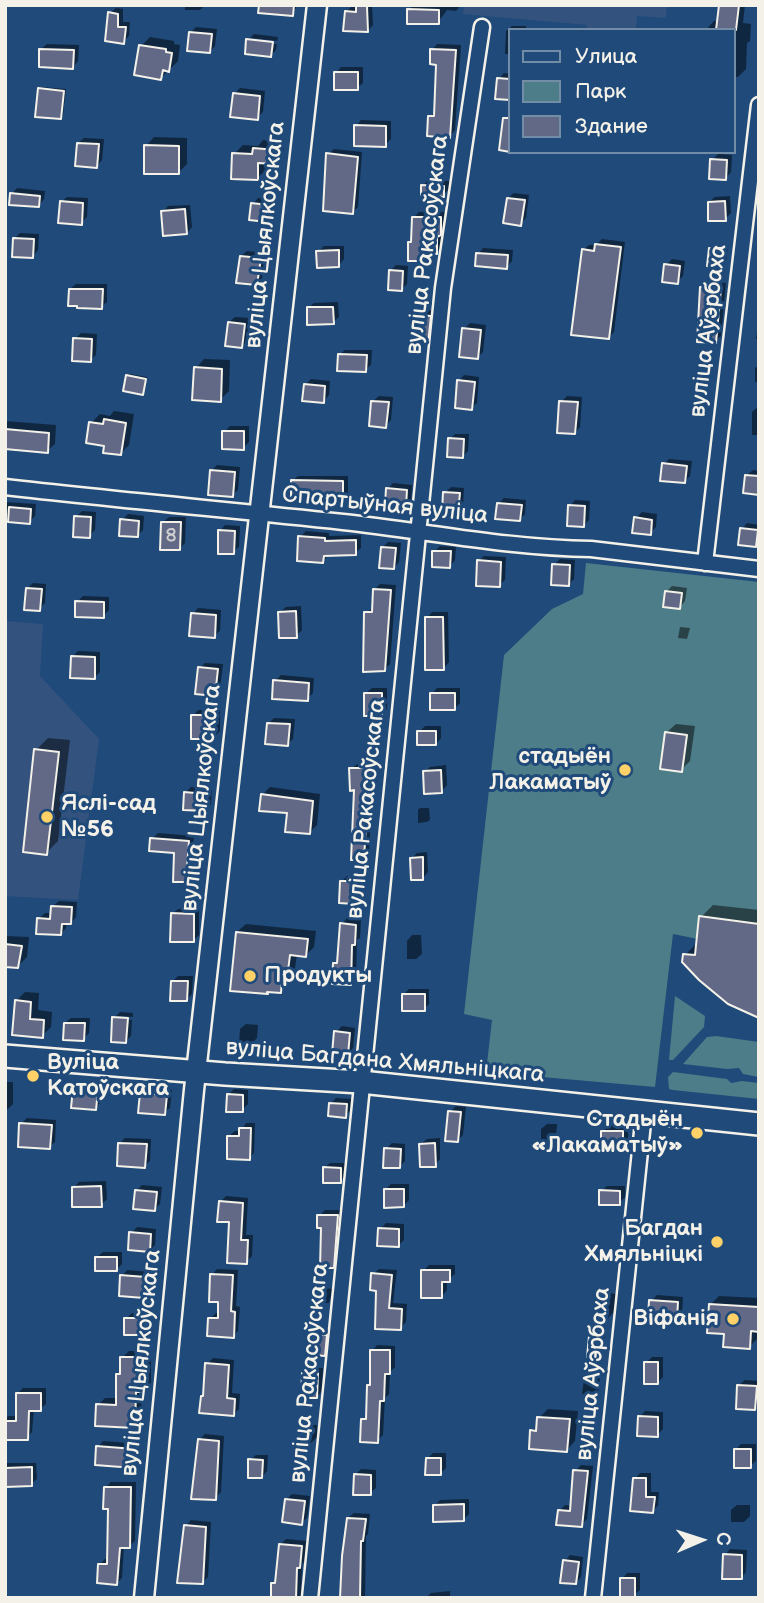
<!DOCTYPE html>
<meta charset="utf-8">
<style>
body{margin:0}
#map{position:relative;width:764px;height:1603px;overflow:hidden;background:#1f4a7a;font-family:"Balsamiq Sans",sans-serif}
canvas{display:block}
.frame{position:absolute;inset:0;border:7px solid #f4f1e8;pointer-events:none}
.legend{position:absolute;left:508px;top:28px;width:228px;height:126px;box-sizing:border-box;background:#1f4a7a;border:2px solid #748da6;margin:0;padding:9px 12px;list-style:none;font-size:21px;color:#f4f1e8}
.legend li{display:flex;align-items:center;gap:14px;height:35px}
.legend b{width:35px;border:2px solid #748da6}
.north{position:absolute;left:666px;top:1505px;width:70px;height:70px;-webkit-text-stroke:5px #1f4a7a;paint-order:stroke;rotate:87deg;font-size:19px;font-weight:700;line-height:28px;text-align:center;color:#f4f1e8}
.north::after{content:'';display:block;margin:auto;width:24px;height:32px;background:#f4f1e8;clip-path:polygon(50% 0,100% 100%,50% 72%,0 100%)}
</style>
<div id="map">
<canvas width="764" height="1603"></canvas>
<div class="frame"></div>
<ul class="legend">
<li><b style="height:9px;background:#1f4a7a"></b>Улица</li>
<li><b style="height:19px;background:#4d7d88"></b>Парк</li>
<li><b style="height:19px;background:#626987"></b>Здание</li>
</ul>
<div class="north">С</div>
</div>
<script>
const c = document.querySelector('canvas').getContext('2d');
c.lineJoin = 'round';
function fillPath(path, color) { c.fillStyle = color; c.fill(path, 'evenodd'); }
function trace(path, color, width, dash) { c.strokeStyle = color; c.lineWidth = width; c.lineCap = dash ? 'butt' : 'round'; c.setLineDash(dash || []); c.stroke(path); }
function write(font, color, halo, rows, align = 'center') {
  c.font = font + ' "Balsamiq Sans",sans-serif'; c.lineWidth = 6; c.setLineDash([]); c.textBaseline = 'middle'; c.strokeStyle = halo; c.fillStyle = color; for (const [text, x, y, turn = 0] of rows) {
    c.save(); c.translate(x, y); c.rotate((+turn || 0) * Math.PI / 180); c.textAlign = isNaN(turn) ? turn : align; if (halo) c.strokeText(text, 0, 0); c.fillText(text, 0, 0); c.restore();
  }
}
const built = new Path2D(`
 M 464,5 L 667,5 L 666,18 L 637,16 L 636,30 L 586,30 L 587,25 L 463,14 Z
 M 5,621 L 43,624 L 40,676 L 99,739 L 78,900 L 5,896 Z`);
const green = new Path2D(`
 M 586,563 L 759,582 L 759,1018 C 729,1008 701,987 682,962 L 683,954 L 695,955 L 698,939 L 673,934 L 655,1087 L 486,1072 L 492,1020 L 464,1014 L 504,655 L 552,609 L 583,594 Z
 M 675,996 L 705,1016 L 704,1027 L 673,1060 L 669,1060 Z
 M 716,1036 L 759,1042 L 759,1077 L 743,1074 L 739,1068 L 727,1069 L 683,1064 L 707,1037 Z
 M 673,1072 L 727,1079 L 731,1083 L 742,1081 L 759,1083 L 759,1099 L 673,1090 L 669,1089 L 668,1077 Z`);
const shadow = new Path2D(`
 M 185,5 L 205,5 L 200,10 L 185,10 Z
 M 275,5 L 298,5 L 292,14 Z
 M 372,5 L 373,25 L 368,31 L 346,12 L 352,6 Z
 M 413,5 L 461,5 L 456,11 L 447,10 L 438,22 L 409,10 Z
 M 721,5 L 745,5 L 743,23 L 751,24 L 750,41 L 747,43 L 746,69 L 738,77 L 734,77 L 734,30 L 706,30 L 714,21 L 719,21 Z
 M 116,8 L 123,9 L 123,22 L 130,22 L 129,36 L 123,42 L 110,13 Z
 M 512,26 L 526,26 L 526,30 L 510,30 L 510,54 L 505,54 L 506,31 Z
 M 196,27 L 217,29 L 215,46 L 210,52 L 190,33 Z
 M 254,34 L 278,37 L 277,41 L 250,38 L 250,41 L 277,44 L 276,50 L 271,55 L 248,40 Z
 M 150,37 L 174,41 L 174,44 L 180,45 L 178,61 L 161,78 L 141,46 Z
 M 47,44 L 79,45 L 78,61 L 73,67 L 41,49 Z
 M 437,44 L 461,45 L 455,130 L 450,136 L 430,117 L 436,110 L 438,63 L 432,50 Z
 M 341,67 L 363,67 L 363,83 L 357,88 L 336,73 Z
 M 504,73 L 510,74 L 510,98 L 497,97 L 499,79 Z
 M 42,87 L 66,89 L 63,115 L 61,118 L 40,89 Z
 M 240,88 L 265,91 L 263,112 L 257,118 L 234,94 Z
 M 361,120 L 391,121 L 391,139 L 385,145 L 356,126 Z
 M 154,137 L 187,138 L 187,164 L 178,173 L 146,146 Z
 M 84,138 L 104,139 L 102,160 L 97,166 L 78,143 Z
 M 263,140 L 284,141 L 283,153 L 274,162 L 266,161 L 266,170 L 257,178 L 234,154 L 243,145 L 258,146 Z
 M 334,149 L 362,152 L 358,207 L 353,212 L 328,154 Z
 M 718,154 L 732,155 L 731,172 L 726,178 L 712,160 Z
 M 429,180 L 449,181 L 449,189 L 443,195 L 423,185 Z
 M 17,188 L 45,191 L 44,199 L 39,205 L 12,194 Z
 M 514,193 L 529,195 L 526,218 L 520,224 L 508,198 Z
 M 730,196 L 731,213 L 725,219 L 709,202 L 715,197 Z
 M 67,197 L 88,198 L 87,217 L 81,223 L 61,202 Z
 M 258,198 L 273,200 L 272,214 L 266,220 L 253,204 Z
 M 190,205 L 192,227 L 187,233 L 163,212 L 168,206 Z
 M 419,212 L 446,212 L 442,247 L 429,259 L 413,240 L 414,217 Z
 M 20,233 L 39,234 L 38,250 L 33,256 L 14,239 Z
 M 602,239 L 625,242 L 614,332 L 608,338 L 583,250 L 589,245 L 596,245 Z
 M 716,244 L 728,245 L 726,261 L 721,266 L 710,249 Z
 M 324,246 L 344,246 L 344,259 L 339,265 L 318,252 Z
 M 483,248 L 513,250 L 512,261 L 507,267 L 478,254 Z
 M 247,251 L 265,253 L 262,278 L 257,284 L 241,256 Z
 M 672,259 L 685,261 L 683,276 L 677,282 L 666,265 Z
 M 396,265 L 408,266 L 407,284 L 402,289 L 390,271 Z
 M 707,282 L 726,283 L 721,336 L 715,341 L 702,288 Z
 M 76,284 L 107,284 L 107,302 L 101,307 L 70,289 Z
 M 338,302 L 339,317 L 333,322 L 308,308 L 314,303 Z
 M 425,310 L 435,311 L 433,337 L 427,342 L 420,316 Z
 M 235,317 L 250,318 L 247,341 L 242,346 L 229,322 Z
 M 759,317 L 759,339 L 756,339 Z
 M 470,323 L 486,325 L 483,352 L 478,357 L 464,329 Z
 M 81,333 L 97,334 L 96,355 L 90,360 L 75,339 Z
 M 345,350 L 372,350 L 371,365 L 365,370 L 339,355 Z
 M 204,359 L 230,360 L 229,391 L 220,400 L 196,368 Z
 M 759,365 L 759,382 L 755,382 L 755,368 Z
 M 130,374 L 147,377 L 142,393 L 127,376 Z
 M 464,375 L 479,377 L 477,403 L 471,408 L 459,381 Z
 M 311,379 L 330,381 L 329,395 L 324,401 L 305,385 Z
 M 379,396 L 393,397 L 391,420 L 385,426 L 373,401 Z
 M 567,396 L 582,397 L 580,427 L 575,433 L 561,402 Z
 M 759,406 L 759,435 L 752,435 L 752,412 Z
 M 114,411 L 134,414 L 129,445 L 120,454 L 106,444 L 91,423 L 100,414 L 110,416 Z
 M 5,421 L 56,425 L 55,444 L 47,451 L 5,448 Z
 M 230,426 L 249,426 L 249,442 L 243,448 L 224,432 Z
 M 455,434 L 469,434 L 468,451 L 462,457 L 450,439 Z
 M 669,459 L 692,461 L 690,476 L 684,482 L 664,464 Z
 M 217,465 L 240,467 L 238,490 L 232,495 L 211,471 Z
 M 753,470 L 759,471 L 759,493 L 747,475 Z
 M 298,476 L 348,476 L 348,494 L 342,500 L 329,496 L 292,481 Z
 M 393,483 L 412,485 L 411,500 L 406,506 L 388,489 Z
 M 451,487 L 464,488 L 463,505 L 457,511 L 445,493 Z
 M 504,498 L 526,500 L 525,514 L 520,519 L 498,504 Z
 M 575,500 L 590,501 L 589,520 L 584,525 L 570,506 Z
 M 5,502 L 36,504 L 35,516 L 29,522 L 5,520 Z
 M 82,511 L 96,512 L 95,530 L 89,536 L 76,517 Z
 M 642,512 L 657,514 L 656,527 L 650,533 L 636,518 Z
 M 128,514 L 144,516 L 143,530 L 137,536 L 122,520 Z
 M 169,517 L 186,517 L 185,543 L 179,549 L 163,522 Z
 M 747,523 L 759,525 L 759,542 L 755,545 L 742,529 Z
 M 225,525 L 240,526 L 239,547 L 233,552 L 220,531 Z
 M 306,531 L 329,533 L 329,536 L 361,535 L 361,548 L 355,553 L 328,556 L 323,561 L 300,537 Z
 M 388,542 L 401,543 L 399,562 L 394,568 L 382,548 Z
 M 440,546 L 456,547 L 455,560 L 450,566 L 434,552 Z
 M 484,556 L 506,557 L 505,580 L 499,585 L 479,561 Z
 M 560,559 L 575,560 L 574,579 L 569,584 L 554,565 Z
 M 33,583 L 46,584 L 45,603 L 39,609 L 27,589 Z
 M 380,584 L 396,585 L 390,664 L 384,670 L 366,613 L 374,607 L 375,589 Z
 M 672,586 L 687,588 L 685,601 L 680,607 L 666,592 Z
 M 83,596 L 109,597 L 109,610 L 103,616 L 77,602 Z
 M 301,606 L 302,630 L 296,636 L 280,612 L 286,607 Z
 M 198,608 L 221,610 L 220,631 L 214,636 L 193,614 Z
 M 432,612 L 448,612 L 449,662 L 444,668 L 427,618 Z
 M 680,627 L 690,628 L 687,639 L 678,638 Z
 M 78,651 L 100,652 L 100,672 L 94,678 L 72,657 Z
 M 205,663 L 223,664 L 220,689 L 214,694 L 200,668 Z
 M 281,675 L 314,678 L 313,693 L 307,699 L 275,681 Z
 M 372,688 L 387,688 L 387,709 L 381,714 L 366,693 Z
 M 437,688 L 460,688 L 460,703 L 454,709 L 432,694 Z
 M 198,710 L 220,710 L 220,731 L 214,737 L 193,716 Z
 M 274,718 L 295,719 L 293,739 L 288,744 L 269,723 Z
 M 676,724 L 695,726 L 690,761 L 681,770 L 667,732 Z
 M 425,726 L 441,726 L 441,738 L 436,744 L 419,732 Z
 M 48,738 L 70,740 L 58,841 L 46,853 L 36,750 Z
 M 377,763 L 377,783 L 372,788 L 369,853 L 364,858 L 356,789 L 351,769 L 357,764 Z
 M 446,765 L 447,785 L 442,791 L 425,772 L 430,767 Z
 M 191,787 L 212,789 L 211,804 L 205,809 L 185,793 Z
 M 270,787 L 320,794 L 317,825 L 309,833 L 289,811 L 262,795 Z
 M 420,808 L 429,808 L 430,820 L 427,822 L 418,823 L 418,810 Z
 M 158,833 L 194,836 L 192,863 L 199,864 L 199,875 L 193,880 L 176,851 L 152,839 Z
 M 427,852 L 428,872 L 423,878 L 412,858 L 417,853 Z
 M 347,876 L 366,876 L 366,889 L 354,902 L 341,882 Z
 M 59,901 L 77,902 L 76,917 L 71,923 L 67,922 L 66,928 L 61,934 L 39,918 L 45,913 L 52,913 L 53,906 Z
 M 713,905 L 759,910 L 759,1015 L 685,955 L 697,943 L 701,917 Z
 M 178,909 L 199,909 L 199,935 L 193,941 L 172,914 Z
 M 347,918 L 361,919 L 360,938 L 357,940 L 356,978 L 350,983 L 335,963 L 339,959 L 342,924 Z
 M 246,924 L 316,931 L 314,947 L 305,956 L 297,955 L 295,968 L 290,974 L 289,982 L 280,991 L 232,989 L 237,932 Z
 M 412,935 L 421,935 L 422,954 L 416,959 L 407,959 L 407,941 Z
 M 5,936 L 29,937 L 27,957 L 18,966 L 5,965 Z
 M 178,976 L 193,976 L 192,994 L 186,1000 L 173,981 Z
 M 409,989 L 429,989 L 429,1004 L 424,1009 L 403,995 Z
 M 25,992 L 39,993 L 38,1010 L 52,1012 L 51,1027 L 42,1036 L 16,1001 Z
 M 120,1012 L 133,1013 L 133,1017 L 117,1016 L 117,1019 L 132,1020 L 131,1036 L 126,1041 L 114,1018 Z
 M 71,1018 L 90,1018 L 89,1033 L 83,1039 L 65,1023 Z
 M 246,1024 L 258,1025 L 257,1038 L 251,1044 L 239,1043 L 240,1029 Z
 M 342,1026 L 355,1028 L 353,1048 L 348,1054 L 336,1032 Z
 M 5,1082 L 13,1082 L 13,1104 L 7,1110 L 5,1110 Z
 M 80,1083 L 103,1085 L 101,1102 L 95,1108 L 75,1088 Z
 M 147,1088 L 172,1090 L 170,1108 L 164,1113 L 142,1094 Z
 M 234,1089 L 248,1090 L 248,1104 L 242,1110 L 228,1095 Z
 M 336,1098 L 352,1099 L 351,1110 L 345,1116 L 330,1104 Z
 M 456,1106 L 466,1107 L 463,1135 L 458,1140 L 450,1112 Z
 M 27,1118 L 56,1120 L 55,1142 L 49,1147 L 21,1124 Z
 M 246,1123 L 255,1123 L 254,1153 L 249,1158 L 229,1136 L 235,1131 L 241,1131 Z
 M 547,1124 L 557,1124 L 556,1136 L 550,1142 L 541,1143 L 541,1129 Z
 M 608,1126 L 628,1126 L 628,1141 L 622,1146 L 603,1132 Z
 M 125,1138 L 151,1139 L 150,1161 L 144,1166 L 120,1143 Z
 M 440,1138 L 440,1159 L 435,1165 L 421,1144 L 427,1139 Z
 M 392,1143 L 405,1144 L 405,1161 L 399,1167 L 386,1149 Z
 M 330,1163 L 346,1163 L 346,1175 L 340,1181 L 324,1168 Z
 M 106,1181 L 107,1199 L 101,1205 L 74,1187 L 79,1182 Z
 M 391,1184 L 409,1184 L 409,1200 L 403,1206 L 385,1190 Z
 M 142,1185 L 162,1187 L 160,1204 L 155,1209 L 136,1191 Z
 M 607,1186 L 625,1186 L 625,1197 L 619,1203 L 601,1191 Z
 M 226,1196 L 248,1198 L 246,1235 L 253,1235 L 252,1256 L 246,1262 L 231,1221 L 220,1202 Z
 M 325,1210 L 342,1210 L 339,1261 L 333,1267 L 319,1216 Z
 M 386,1223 L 404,1224 L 404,1240 L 398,1246 L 380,1229 Z
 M 137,1227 L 156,1229 L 155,1245 L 149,1251 L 131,1233 Z
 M 103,1252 L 122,1252 L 122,1264 L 116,1270 L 97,1257 Z
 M 429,1265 L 455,1265 L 455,1274 L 447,1280 L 447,1290 L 442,1296 L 423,1271 Z
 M 217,1269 L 238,1270 L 236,1306 L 240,1307 L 238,1331 L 233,1336 L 210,1319 L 216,1313 L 220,1313 L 220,1300 L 212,1275 Z
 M 379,1269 L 397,1270 L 393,1303 L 407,1304 L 406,1322 L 400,1328 L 378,1289 L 373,1274 Z
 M 127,1270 L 150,1272 L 149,1290 L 144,1296 L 122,1276 Z
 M 325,1288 L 333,1289 L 329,1303 L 323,1303 L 323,1291 Z
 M 608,1293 L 616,1294 L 614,1312 L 608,1318 L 600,1316 L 602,1298 Z
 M 657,1295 L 683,1297 L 682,1313 L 676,1318 L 651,1301 Z
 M 719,1296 L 759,1298 L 758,1338 L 749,1347 L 726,1332 L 710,1305 Z
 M 132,1313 L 154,1313 L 154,1328 L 148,1333 L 126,1319 Z
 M 597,1321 L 606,1322 L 604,1350 L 598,1356 L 592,1327 Z
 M 322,1329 L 332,1330 L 330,1348 L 324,1354 L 316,1335 Z
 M 377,1345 L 395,1346 L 395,1367 L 390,1372 L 389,1394 L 385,1398 L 383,1435 L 377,1441 L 363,1420 L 368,1414 L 369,1385 L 372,1382 L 372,1351 Z
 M 129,1351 L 151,1351 L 151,1383 L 142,1390 L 141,1419 L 134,1426 L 98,1405 L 105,1398 L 118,1398 L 122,1358 Z
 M 652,1357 L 663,1357 L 663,1377 L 657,1383 L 646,1363 Z
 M 213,1358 L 234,1360 L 232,1393 L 240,1394 L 239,1409 L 233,1415 L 205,1394 L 207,1364 Z
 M 309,1368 L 323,1368 L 322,1391 L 317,1397 L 303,1373 Z
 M 590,1373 L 600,1374 L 599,1390 L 593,1395 L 582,1394 L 584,1379 Z
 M 745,1380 L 759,1381 L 759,1404 L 755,1408 L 739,1385 Z
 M 23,1388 L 46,1388 L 46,1404 L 40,1409 L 34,1409 L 32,1432 L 27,1438 L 5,1438 L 5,1419 L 8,1416 L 18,1416 L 17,1394 Z
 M 548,1409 L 578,1411 L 575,1441 L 567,1450 L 532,1431 L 538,1425 L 539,1418 Z
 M 645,1411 L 663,1412 L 663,1429 L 657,1435 L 640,1417 Z
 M 306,1425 L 317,1425 L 317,1437 L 311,1443 L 300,1443 L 300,1430 Z
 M 205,1434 L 224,1436 L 221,1492 L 215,1498 L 199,1440 Z
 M 103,1441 L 140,1444 L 139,1461 L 133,1466 L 98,1447 Z
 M 741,1444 L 756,1444 L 756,1461 L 750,1466 L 735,1450 Z
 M 433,1453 L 446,1453 L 446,1468 L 440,1474 L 427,1459 Z
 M 256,1455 L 268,1455 L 267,1471 L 262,1477 L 250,1460 Z
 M 6,1463 L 36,1463 L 37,1479 L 31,1484 L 5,1485 Z
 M 581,1465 L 593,1466 L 587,1519 L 581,1525 L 559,1511 L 565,1505 L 572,1506 L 575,1471 Z
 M 361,1469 L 376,1470 L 376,1488 L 370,1493 L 355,1475 Z
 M 640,1473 L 651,1473 L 651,1492 L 659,1492 L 658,1505 L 653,1511 L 635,1479 Z
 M 111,1482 L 136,1482 L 135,1541 L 129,1546 L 124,1546 L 122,1578 L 117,1583 L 100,1564 L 105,1559 L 109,1559 L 110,1507 L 105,1488 Z
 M 292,1494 L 310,1496 L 307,1518 L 301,1523 L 287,1499 Z
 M 469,1499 L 469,1514 L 464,1519 L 434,1506 L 440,1500 Z
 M 737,1505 L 750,1505 L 750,1516 L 744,1522 L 731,1522 L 731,1510 Z
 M 354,1513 L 370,1514 L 368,1534 L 366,1536 L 365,1598 L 342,1598 L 348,1518 Z
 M 191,1520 L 211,1522 L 208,1577 L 203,1582 L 186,1526 Z
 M 286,1539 L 307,1541 L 305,1561 L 302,1564 L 301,1598 L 273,1598 L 273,1584 L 277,1580 L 280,1545 Z
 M 730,1549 L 747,1550 L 746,1572 L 741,1578 L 725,1555 Z
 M 570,1555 L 583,1557 L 581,1577 L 576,1583 L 565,1561 Z
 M 627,1573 L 640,1573 L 640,1590 L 634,1595 L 622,1579 Z
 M 450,1591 L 450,1598 L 426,1598 L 431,1593 Z`);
const building = new Path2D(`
 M 259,5 L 294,5 L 293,16 L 258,13 Z
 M 356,5 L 367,6 L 368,32 L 343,31 L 345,11 L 356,12 Z
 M 719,5 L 739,5 L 736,30 L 716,30 Z
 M 407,9 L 439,10 L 439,24 L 407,24 Z
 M 108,12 L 118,14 L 118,27 L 126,27 L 124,44 L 105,41 Z
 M 189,32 L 212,34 L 210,53 L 187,51 Z
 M 246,39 L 273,42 L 271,57 L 245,54 Z
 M 139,45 L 166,49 L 166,52 L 172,53 L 169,72 L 163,70 L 161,80 L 134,75 Z
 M 39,49 L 74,50 L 73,69 L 39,67 Z
 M 430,49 L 456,50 L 450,138 L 427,136 L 428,116 L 434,116 L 436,65 L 430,64 Z
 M 334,72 L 358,72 L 358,90 L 334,90 Z
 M 497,78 L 510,79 L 510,100 L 495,99 Z
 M 38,88 L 64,91 L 61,119 L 35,117 Z
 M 233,93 L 260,96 L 258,120 L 230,117 Z
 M 503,118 L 510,118 L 510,152 L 499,150 Z
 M 354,125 L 386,126 L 386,147 L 354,146 Z
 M 77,143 L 99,144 L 97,168 L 75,166 Z
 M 144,145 L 179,146 L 179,174 L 144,174 Z
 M 253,148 L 276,150 L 275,164 L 258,163 L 258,180 L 231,179 L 232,153 L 252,154 Z
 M 326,153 L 358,157 L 353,214 L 323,211 Z
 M 710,159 L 727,160 L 726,180 L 709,179 Z
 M 421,185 L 444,186 L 444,197 L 421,195 Z
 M 10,193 L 40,196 L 39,207 L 9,205 Z
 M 507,198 L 525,200 L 521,226 L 503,223 Z
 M 60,201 L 83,203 L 82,225 L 58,223 Z
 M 725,201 L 726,221 L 708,221 L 708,202 Z
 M 251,203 L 269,205 L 267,222 L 249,220 Z
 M 185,209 L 187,234 L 163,236 L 161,211 Z
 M 412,217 L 441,217 L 441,235 L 437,237 L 437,254 L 430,254 L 430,261 L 408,261 L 408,242 L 411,242 Z
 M 13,238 L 34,239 L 33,258 L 12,257 Z
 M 595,244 L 621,247 L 609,339 L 571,335 L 582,249 L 594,251 Z
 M 709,248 L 723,250 L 721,268 L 707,266 Z
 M 339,250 L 339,267 L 317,268 L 316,251 Z
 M 476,253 L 508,255 L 507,269 L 475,266 Z
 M 240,256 L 261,258 L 257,285 L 236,283 Z
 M 664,264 L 680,266 L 678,284 L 662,282 Z
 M 389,270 L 403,271 L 402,291 L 388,290 Z
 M 700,287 L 721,288 L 716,343 L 697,342 Z
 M 69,289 L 103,289 L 102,309 L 77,308 L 77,306 L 68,306 Z
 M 307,307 L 333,307 L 334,324 L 307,325 Z
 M 418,315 L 431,316 L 428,344 L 418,344 Z
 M 228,322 L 245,324 L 242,348 L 225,346 Z
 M 462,328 L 481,330 L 478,359 L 459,357 Z
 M 73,338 L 92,339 L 91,362 L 72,361 Z
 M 338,354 L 367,355 L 366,372 L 337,371 Z
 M 194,367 L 222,369 L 221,402 L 192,400 Z
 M 126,375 L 146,379 L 143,395 L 123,391 Z
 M 457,380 L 475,382 L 472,410 L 455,408 Z
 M 304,384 L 325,386 L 324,403 L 302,401 Z
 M 371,401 L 389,402 L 386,428 L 369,426 Z
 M 559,401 L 578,402 L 575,434 L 557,433 Z
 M 104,419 L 126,423 L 121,455 L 103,453 L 104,446 L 86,443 L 89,422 L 103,424 Z
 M 5,429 L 49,433 L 48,453 L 5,449 Z
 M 222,431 L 244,431 L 244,450 L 222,449 Z
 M 448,438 L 464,439 L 463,458 L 447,457 Z
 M 662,463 L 687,466 L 685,483 L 660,481 Z
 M 210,470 L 235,472 L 233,497 L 208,495 Z
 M 745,475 L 759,476 L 759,495 L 743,493 Z
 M 291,480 L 343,481 L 343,502 L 327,502 L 327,498 L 291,498 Z
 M 386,488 L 407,490 L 406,507 L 385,506 Z
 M 443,492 L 460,493 L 458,513 L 442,512 Z
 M 497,503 L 522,505 L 520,521 L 495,519 Z
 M 568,505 L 585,506 L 584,527 L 567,526 Z
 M 9,507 L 31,509 L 30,524 L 8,522 Z
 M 74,516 L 91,517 L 90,538 L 73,537 Z
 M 634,517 L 652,520 L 651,535 L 632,533 Z
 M 120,519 L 139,521 L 138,537 L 119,536 Z
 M 161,522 L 181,522 L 180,550 L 160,550 Z
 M 740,528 L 758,530 L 756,547 L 738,545 Z
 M 218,530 L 235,531 L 234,554 L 218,554 Z
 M 298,536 L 325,538 L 325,541 L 356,540 L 356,555 L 324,556 L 323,563 L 297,561 Z
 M 381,547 L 396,548 L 394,569 L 379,568 Z
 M 432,551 L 451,551 L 450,568 L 432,567 Z
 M 477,560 L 501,562 L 500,587 L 476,586 Z
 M 552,564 L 570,565 L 569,586 L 551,585 Z
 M 26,588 L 42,589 L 40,611 L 24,610 Z
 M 373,589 L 391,590 L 385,671 L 363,672 L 364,612 L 372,612 Z
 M 665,591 L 682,593 L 680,609 L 663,607 Z
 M 75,601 L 104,602 L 104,618 L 75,617 Z
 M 296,611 L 297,638 L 279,638 L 278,612 Z
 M 191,613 L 216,615 L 215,638 L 189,636 Z
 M 425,617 L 443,617 L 444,670 L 425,670 Z
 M 71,656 L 95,657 L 95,679 L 70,678 Z
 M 198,667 L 218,669 L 215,696 L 195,694 Z
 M 273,680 L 309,683 L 308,701 L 272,699 Z
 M 364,693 L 382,693 L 382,716 L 364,716 Z
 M 430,693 L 455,693 L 455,710 L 430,710 Z
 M 191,715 L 215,715 L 215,739 L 191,739 Z
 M 267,723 L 290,724 L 288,746 L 265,744 Z
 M 417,731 L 436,731 L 436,745 L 417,745 Z
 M 665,732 L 687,735 L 682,772 L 660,769 Z
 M 34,749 L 59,752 L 47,855 L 23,852 Z
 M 349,768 L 372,768 L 372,790 L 368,790 L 364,860 L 351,860 L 354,790 L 350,791 Z
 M 441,770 L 442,793 L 424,794 L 423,771 Z
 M 184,792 L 207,794 L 206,811 L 183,810 Z
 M 261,794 L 313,801 L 310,834 L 285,832 L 287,813 L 259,811 Z
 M 150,838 L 189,841 L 187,868 L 195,868 L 194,882 L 173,882 L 174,853 L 149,851 Z
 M 423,857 L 423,880 L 411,880 L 410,858 Z
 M 340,881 L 361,881 L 361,896 L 354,896 L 354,904 L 339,903 Z
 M 51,906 L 72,907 L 71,924 L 62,924 L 61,935 L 36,934 L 37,918 L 50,919 Z
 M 171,913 L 194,914 L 194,942 L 170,942 Z
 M 699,916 L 759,924 L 759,1018 L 728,1004 L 699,980 L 682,962 L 683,954 L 695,955 Z
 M 340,923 L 356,925 L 355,945 L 352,945 L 351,985 L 332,984 L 333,963 L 337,963 Z
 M 236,932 L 308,939 L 306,957 L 290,955 L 287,979 L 282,978 L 281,993 L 267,992 L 268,994 L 230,991 Z
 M 5,944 L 22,946 L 18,968 L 5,967 Z
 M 171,981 L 188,981 L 187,1001 L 170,1001 Z
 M 402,994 L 425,994 L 425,1011 L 402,1011 Z
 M 15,1000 L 31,1002 L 30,1019 L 44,1020 L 43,1038 L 12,1035 Z
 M 112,1017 L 128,1018 L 126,1043 L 111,1042 Z
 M 64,1023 L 85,1023 L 84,1041 L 63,1040 Z
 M 334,1031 L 350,1033 L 348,1055 L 332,1054 Z
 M 73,1088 L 98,1090 L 96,1110 L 71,1108 Z
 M 140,1093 L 167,1095 L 165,1115 L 138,1113 Z
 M 227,1094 L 243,1095 L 243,1112 L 226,1112 Z
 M 329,1103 L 347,1104 L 346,1118 L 328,1116 Z
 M 448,1111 L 461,1112 L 458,1142 L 445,1141 Z
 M 19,1123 L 52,1125 L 50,1149 L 18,1147 Z
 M 239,1128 L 251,1128 L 250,1160 L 227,1159 L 227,1136 L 239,1136 Z
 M 601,1131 L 623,1131 L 623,1148 L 601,1148 Z
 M 118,1143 L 147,1144 L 145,1168 L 117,1166 Z
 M 435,1143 L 436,1167 L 420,1167 L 419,1144 Z
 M 384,1148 L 401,1149 L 400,1168 L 383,1168 Z
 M 323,1167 L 341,1168 L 341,1183 L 323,1183 Z
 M 101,1186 L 102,1207 L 72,1207 L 72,1187 Z
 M 384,1189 L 404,1189 L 404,1207 L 384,1208 Z
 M 135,1190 L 157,1192 L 155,1211 L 133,1209 Z
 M 599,1190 L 620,1191 L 620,1205 L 599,1205 Z
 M 219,1201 L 243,1203 L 241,1240 L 248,1240 L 247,1264 L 227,1263 L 229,1222 L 217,1222 Z
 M 317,1215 L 338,1215 L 334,1268 L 320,1268 L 321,1228 L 317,1228 Z
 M 378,1228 L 399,1229 L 399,1247 L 377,1246 Z
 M 129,1232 L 151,1234 L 150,1252 L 128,1250 Z
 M 95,1257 L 117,1257 L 117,1271 L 95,1271 Z
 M 421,1270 L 450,1270 L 450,1282 L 442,1282 L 442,1298 L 421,1298 Z
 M 371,1273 L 392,1275 L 389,1308 L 402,1309 L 401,1330 L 375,1329 L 376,1291 L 370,1290 Z
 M 210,1274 L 233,1275 L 231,1311 L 235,1312 L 234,1338 L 207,1336 L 208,1318 L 218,1318 L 218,1302 L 209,1302 Z
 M 120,1275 L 146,1277 L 144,1298 L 119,1296 Z
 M 649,1300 L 678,1302 L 677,1320 L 648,1318 Z
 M 709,1304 L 759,1307 L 759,1332 L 751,1331 L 750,1349 L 723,1347 L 724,1334 L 707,1333 Z
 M 124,1318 L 149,1318 L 149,1335 L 124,1335 Z
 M 590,1326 L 602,1327 L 599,1358 L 587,1357 Z
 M 314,1334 L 327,1335 L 325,1356 L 314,1355 Z
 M 370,1350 L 390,1350 L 390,1374 L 385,1374 L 384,1401 L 380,1401 L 378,1443 L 360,1442 L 361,1419 L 366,1419 L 367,1385 L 370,1385 Z
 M 120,1357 L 144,1357 L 144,1392 L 136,1392 L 135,1428 L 95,1426 L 96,1404 L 116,1405 L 116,1374 L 120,1374 Z
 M 644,1362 L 658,1362 L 658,1384 L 644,1384 Z
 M 205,1363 L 229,1365 L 227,1398 L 235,1399 L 234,1416 L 199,1413 L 201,1396 L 203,1396 Z
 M 302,1373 L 318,1373 L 317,1398 L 301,1398 Z
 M 737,1385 L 757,1386 L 755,1410 L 736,1409 Z
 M 16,1393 L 41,1393 L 41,1411 L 29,1411 L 28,1440 L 5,1440 L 5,1421 L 16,1421 Z
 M 638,1416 L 658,1417 L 658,1437 L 637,1436 Z
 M 537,1417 L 570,1419 L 567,1452 L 529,1449 L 530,1430 L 536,1431 Z
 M 198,1439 L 219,1441 L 216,1500 L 191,1499 Z
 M 96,1446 L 135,1449 L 134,1468 L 95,1465 Z
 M 734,1449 L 751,1449 L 751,1468 L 734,1468 Z
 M 426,1458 L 441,1458 L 441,1475 L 425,1475 Z
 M 248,1459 L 263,1460 L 262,1478 L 248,1478 Z
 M 32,1467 L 32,1486 L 5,1487 L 5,1468 Z
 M 573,1470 L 588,1471 L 582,1527 L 556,1525 L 558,1510 L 570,1511 Z
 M 354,1474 L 371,1475 L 371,1495 L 353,1495 Z
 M 633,1478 L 646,1478 L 646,1497 L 655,1497 L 653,1513 L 630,1511 Z
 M 104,1487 L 131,1487 L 130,1548 L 120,1548 L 117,1585 L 97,1583 L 98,1564 L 107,1564 L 108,1509 L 103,1509 Z
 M 285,1499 L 305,1501 L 302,1525 L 282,1522 Z
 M 464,1504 L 464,1521 L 433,1522 L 433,1505 Z
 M 347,1518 L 366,1519 L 363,1541 L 361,1541 L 360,1598 L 340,1598 L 342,1556 Z
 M 184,1525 L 206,1527 L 203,1584 L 177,1583 Z
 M 279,1544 L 302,1546 L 300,1568 L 297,1568 L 296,1598 L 271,1598 L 271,1583 L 275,1583 Z
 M 723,1554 L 742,1555 L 742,1579 L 722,1579 Z
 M 563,1560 L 579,1562 L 576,1584 L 560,1583 Z
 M 620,1578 L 635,1578 L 635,1597 L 620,1597 Z`);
const minor = new Path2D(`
 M 5,487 C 118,500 231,510 343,522 C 426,531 508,548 591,549 L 759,569
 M 705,563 L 759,105
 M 310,1598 L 443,288 L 482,27
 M 593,1598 L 644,1113`);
const tertiary = new Path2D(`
 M 144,1598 L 194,1090 L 317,5`);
const primary = new Path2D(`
 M 5,1056 L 225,1074 L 361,1082 L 759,1124`);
const markers = [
 [625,770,7,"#ffd166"],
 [47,817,7,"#ffd166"],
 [250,976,7,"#ffd166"],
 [33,1076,7,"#ffd166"],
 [697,1133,7,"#ffd166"],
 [717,1242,7,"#ffd166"],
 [733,1319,7,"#ffd166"]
];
const numberNames = [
 ["8",171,536]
];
const streetNames = [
 ["вуліца Цыялкоўскага",266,235,-84],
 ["вуліца Ракасоўскага",428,245,-83],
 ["вуліца Аўэрбаха",709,331,-83],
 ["Спартыўная вуліца",385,506,6],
 ["вуліца Цыялкоўскага",202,798,-84],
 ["вуліца Ракасоўскага",367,809,-84],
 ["вуліца Багдана Хмяльніцкага",385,1062,5],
 ["вуліца Цыялкоўскага",142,1363,-84],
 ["вуліца Ракасоўскага",310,1373,-84],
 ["вуліца Аўэрбаха",594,1374,-84]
];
const poiNames = [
 ["стадыён",611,757],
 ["Лакаматыў",611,783],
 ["Яслі-сад",61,804,"left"],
 ["№56",61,830,"left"],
 ["Продукты",264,976,"left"],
 ["Вуліца",47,1063,"left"],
 ["Катоўскага",47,1089,"left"],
 ["Стадыён",683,1120],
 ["«Лакаматыў»",683,1146],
 ["Багдан",703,1229],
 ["Хмяльніцкі",703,1255],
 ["Віфанія",719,1319]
];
fillPath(built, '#33537e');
fillPath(green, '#4d7d88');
fillPath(shadow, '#0007');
fillPath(building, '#626987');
trace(building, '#f4f1e8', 2);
trace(minor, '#f4f1e8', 19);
trace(tertiary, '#f4f1e8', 23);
trace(primary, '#f4f1e8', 26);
trace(minor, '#1f4a7a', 14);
trace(tertiary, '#1f4a7a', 18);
trace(primary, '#1f4a7a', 21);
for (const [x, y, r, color] of markers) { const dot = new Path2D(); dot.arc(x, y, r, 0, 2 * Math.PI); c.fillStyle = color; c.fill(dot); trace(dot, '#1f4a7a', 2.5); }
write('19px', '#d0cfd0', null, numberNames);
write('23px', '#f4f1e8', '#1f4a7a', streetNames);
write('bold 23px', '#f4f1e8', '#1f4a7a', poiNames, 'right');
</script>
